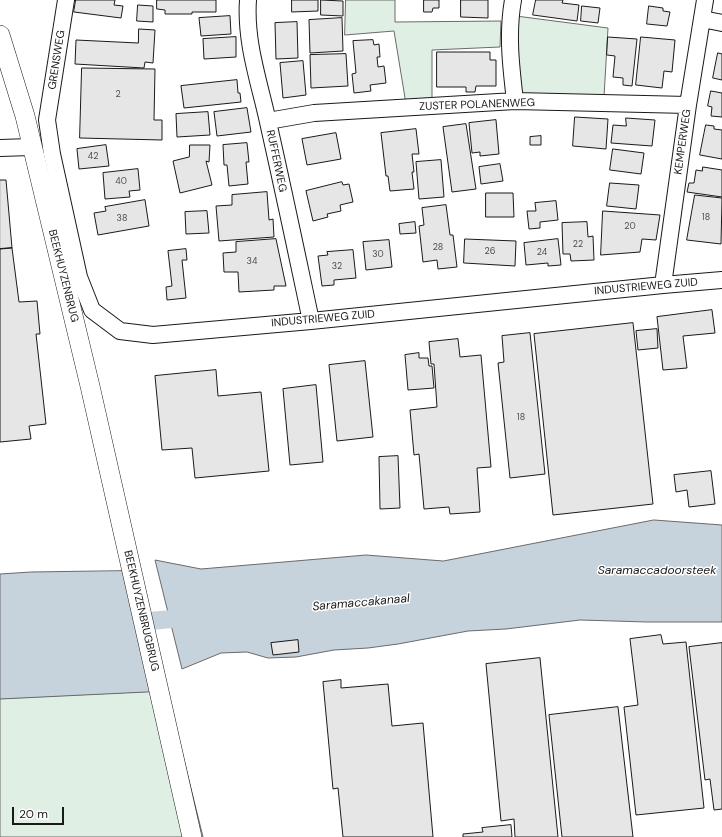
<!DOCTYPE html>
<style>
body{margin:0}
#map{position:relative;width:722px;height:837px;overflow:hidden;background:#fff;font-family:"DM Sans",sans-serif}
canvas{display:block}
.scale{position:absolute;left:12px;top:807px;width:52px;height:18px;box-sizing:border-box;border:2px solid #1a1a1a;border-top:0;padding-left:5px;font-size:12px;line-height:14px;white-space:nowrap;color:#1a1a1a;-webkit-text-stroke:3px #fff;paint-order:stroke}
</style>
<div id="map">
<canvas width="722" height="837"></canvas>
<div class="scale">20 m</div>
</div>
<script>
const c = document.querySelector('canvas').getContext('2d');
c.lineJoin = 'round';
function fillPath(path, color) { c.fillStyle = color; c.fill(path, 'evenodd'); }
function trace(path, color, width, dash) { c.strokeStyle = color; c.lineWidth = width; c.lineCap = dash ? 'butt' : 'round'; c.setLineDash(dash || []); c.stroke(path); }
function write(font, color, halo, rows, align = 'center') {
  c.font = font + ' "DM Sans",sans-serif'; c.lineWidth = 3; c.setLineDash([]); c.textBaseline = 'middle'; c.strokeStyle = halo; c.fillStyle = color; for (const [text, x, y, turn = 0] of rows) {
    c.save(); c.translate(x, y); c.rotate((+turn || 0) * Math.PI / 180); c.textAlign = isNaN(turn) ? turn : align; if (halo) c.strokeText(text, 0, 0); c.fillText(text, 0, 0); c.restore();
  }
}
const green = new Path2D(`
 M 346,0 L 395,0 L 395,22 L 501,21 L 500,47 L 432,50 L 432,103 L 406,104 L 394,31 L 345,35 Z
 M 516,16 L 608,28 L 604,97 L 523,94 L 519,90 Z
 M 167,691 L 203,837 L 0,837 L 0,699 Z`);
const water = new Path2D(`
 M 654,520 L 722,525 L 722,622 L 647,622 L 580,620 L 506,629 L 468,631 L 398,644 L 368,648 L 334,650 L 296,657 L 268,658 L 247,652 L 221,653 L 182,669 L 155,560 L 201,569 L 366,555 L 443,561 Z
 M 125,571 L 167,691 L 0,699 L 0,574 L 31,572 Z`);
const canal = new Path2D(`
 M 128,623 L 194,617`);
const building = new Path2D(`
 M 76,0 L 115,0 L 114,5 L 123,6 L 121,18 L 74,12 Z
 M 157,0 L 216,0 L 216,12 L 192,12 L 192,14 L 165,14 L 165,10 L 157,9 Z
 M 292,0 L 318,0 L 318,11 L 292,12 Z
 M 321,0 L 343,1 L 343,16 L 321,15 Z
 M 424,0 L 439,0 L 439,8 L 433,8 L 432,12 L 424,12 Z
 M 461,0 L 488,0 L 488,18 L 461,17 Z
 M 536,0 L 563,0 L 562,3 L 579,5 L 577,21 L 533,15 Z
 M 138,5 L 153,6 L 153,22 L 137,21 Z
 M 582,6 L 600,8 L 598,23 L 581,21 Z
 M 649,6 L 663,8 L 663,11 L 670,12 L 667,26 L 647,24 Z
 M 230,16 L 231,34 L 201,36 L 199,18 Z
 M 342,18 L 343,51 L 310,53 L 309,20 Z
 M 297,22 L 298,58 L 276,59 L 275,23 Z
 M 139,29 L 155,30 L 153,63 L 145,62 L 144,68 L 75,64 L 76,40 L 138,43 Z
 M 236,37 L 236,57 L 204,59 L 203,39 Z
 M 608,37 L 637,39 L 632,86 L 623,85 L 623,78 L 613,77 L 615,56 L 607,55 Z
 M 641,37 L 675,40 L 672,72 L 664,71 L 662,88 L 636,85 Z
 M 373,40 L 374,45 L 379,44 L 380,57 L 377,57 L 378,67 L 384,66 L 386,83 L 370,85 L 371,91 L 354,93 L 352,74 L 356,73 L 353,41 Z
 M 437,52 L 490,52 L 490,60 L 496,60 L 496,86 L 476,86 L 475,92 L 466,92 L 466,87 L 437,87 Z
 M 718,53 L 722,54 L 722,80 L 713,78 Z
 M 346,54 L 348,86 L 311,88 L 310,55 Z
 M 303,61 L 306,95 L 283,98 L 280,63 Z
 M 82,68 L 155,69 L 154,120 L 162,120 L 162,140 L 80,138 Z
 M 237,80 L 238,93 L 240,93 L 241,102 L 184,108 L 181,86 Z
 M 711,91 L 722,93 L 722,117 L 711,116 L 712,107 L 708,106 Z
 M 247,108 L 251,132 L 217,136 L 214,112 Z
 M 208,112 L 210,135 L 177,137 L 176,114 Z
 M 575,117 L 608,119 L 606,149 L 573,146 Z
 M 626,118 L 655,120 L 652,146 L 611,143 L 613,125 L 626,126 Z
 M 496,120 L 499,154 L 480,156 L 480,152 L 472,153 L 469,123 Z
 M 466,124 L 476,189 L 452,192 L 443,127 Z
 M 706,125 L 714,126 L 714,129 L 722,130 L 722,159 L 700,155 Z
 M 416,129 L 419,154 L 412,154 L 414,172 L 412,172 L 414,189 L 390,191 L 388,176 L 386,176 L 381,133 Z
 M 336,133 L 341,159 L 307,165 L 302,139 Z
 M 541,136 L 541,145 L 530,145 L 530,137 Z
 M 247,143 L 249,162 L 246,162 L 248,184 L 229,186 L 227,165 L 224,165 L 223,145 Z
 M 106,145 L 109,166 L 79,169 L 77,149 Z
 M 190,145 L 210,145 L 209,162 L 206,161 L 212,185 L 180,193 L 173,161 L 189,157 Z
 M 613,149 L 644,153 L 641,174 L 610,170 Z
 M 441,160 L 444,197 L 419,199 L 416,162 Z
 M 500,164 L 503,181 L 481,184 L 479,167 Z
 M 703,167 L 722,170 L 722,197 L 687,192 L 689,183 L 694,183 L 696,170 L 702,171 Z
 M 138,169 L 140,190 L 129,191 L 130,197 L 105,199 L 103,173 Z
 M 0,180 L 6,180 L 12,248 L 0,249 Z
 M 342,182 L 343,185 L 349,184 L 353,202 L 340,205 L 341,211 L 327,214 L 328,217 L 313,221 L 306,191 Z
 M 610,183 L 639,185 L 636,209 L 607,206 Z
 M 267,192 L 269,220 L 273,219 L 274,237 L 219,241 L 216,206 L 232,205 L 232,195 Z
 M 486,193 L 513,193 L 514,217 L 486,217 Z
 M 695,195 L 722,198 L 721,244 L 687,240 Z
 M 145,200 L 149,226 L 98,235 L 94,213 L 106,211 L 105,207 Z
 M 556,201 L 558,220 L 540,222 L 540,228 L 529,229 L 527,211 L 536,211 L 535,203 Z
 M 446,205 L 450,235 L 453,235 L 457,267 L 438,269 L 437,260 L 423,262 L 419,226 L 424,225 L 422,208 Z
 M 207,211 L 209,233 L 186,234 L 185,212 Z
 M 603,211 L 660,215 L 656,240 L 642,239 L 640,252 L 601,255 Z
 M 415,222 L 416,233 L 400,234 L 399,224 Z
 M 587,222 L 588,237 L 593,236 L 594,260 L 571,261 L 570,254 L 563,254 L 562,223 Z
 M 276,239 L 286,286 L 274,286 L 274,290 L 239,292 L 238,272 L 224,272 L 223,253 L 236,252 L 236,242 Z
 M 465,239 L 516,241 L 515,266 L 464,263 Z
 M 558,239 L 561,265 L 548,266 L 548,263 L 526,265 L 524,243 Z
 M 389,240 L 392,267 L 366,270 L 363,242 Z
 M 12,248 L 19,302 L 37,301 L 40,334 L 36,334 L 46,424 L 29,426 L 31,439 L 0,442 L 0,249 Z
 M 186,249 L 187,260 L 182,260 L 186,298 L 167,300 L 166,287 L 172,286 L 168,251 Z
 M 353,250 L 356,278 L 334,280 L 334,285 L 322,286 L 318,256 L 328,255 L 327,252 Z
 M 712,310 L 715,333 L 683,336 L 687,368 L 663,370 L 657,317 Z
 M 633,323 L 653,504 L 553,515 L 534,334 Z
 M 657,329 L 658,348 L 638,350 L 636,331 Z
 M 530,333 L 545,474 L 510,478 L 498,363 L 504,362 L 502,336 Z
 M 458,339 L 460,357 L 481,355 L 491,467 L 477,468 L 480,512 L 450,514 L 449,507 L 424,509 L 419,454 L 414,455 L 410,410 L 437,407 L 434,364 L 431,364 L 429,342 Z
 M 419,353 L 419,358 L 428,358 L 429,366 L 432,366 L 434,388 L 408,390 L 405,355 Z
 M 365,361 L 373,437 L 337,441 L 329,365 Z
 M 216,370 L 218,396 L 261,392 L 269,471 L 195,478 L 192,448 L 162,450 L 155,376 Z
 M 316,385 L 323,462 L 290,465 L 283,389 Z
 M 398,456 L 400,508 L 380,509 L 379,457 Z
 M 711,471 L 715,504 L 689,507 L 687,490 L 676,492 L 674,475 Z
 M 661,635 L 663,644 L 686,642 L 704,808 L 636,815 L 624,707 L 638,705 L 630,639 Z
 M 298,640 L 299,652 L 273,655 L 271,643 Z
 M 722,643 L 722,809 L 714,810 L 710,779 L 705,780 L 689,647 Z
 M 540,658 L 558,837 L 515,837 L 514,819 L 501,821 L 486,664 Z
 M 341,680 L 341,688 L 388,684 L 392,726 L 423,723 L 433,837 L 343,837 L 338,788 L 333,789 L 323,682 Z
 M 618,707 L 633,837 L 562,837 L 549,715 Z
 M 511,825 L 512,837 L 463,837 L 463,834 L 483,832 L 482,828 Z`);
const minor = new Path2D(`
 M 66,0 L 47,120 L 52,154 L 79,277 L 92,310 L 120,331 L 153,335 L 311,321 L 663,285 L 722,280
 M 248,0 C 245,42 259,81 268,122 C 283,188 297,255 311,321
 M 513,0 C 507,34 511,67 515,101
 M 702,19 L 722,23
 M 268,121 L 314,113 L 515,101 L 688,105
 M 0,148 L 31,147
 M 663,285 L 688,105 L 705,0`);
const tertiary = new Path2D(`
 M 0,35 L 25,116 L 90,386 L 192,837`);
const numberNames = [
 ["2",118,95],
 ["42",93,157],
 ["40",121,182],
 ["18",706,218],
 ["38",122,219],
 ["20",630,227],
 ["22",578,245],
 ["28",438,248],
 ["26",490,252],
 ["24",542,253],
 ["30",378,255],
 ["34",252,262],
 ["32",337,267],
 ["18",521,418]
];
const streetNames = [
 ["GRENSWEG",57,60,-81],
 ["ZUSTER POLANENWEG",477,105,-2],
 ["KEMPERWEG",683,142,-82],
 ["RUFFERWEG",276,161,78],
 ["BEEKHUYZENBRUG",63,276,76],
 ["INDUSTRIEWEG ZUID",646,287,-5],
 ["INDUSTRIEWEG ZUID",323,319,-5],
 ["BEEKHUYZENBRUGBRUG",141,611,77]
];
const waterNames = [
 ["Saramaccadoorsteek",657,571],
 ["Saramaccakanaal",361,603,-5]
];
fillPath(green, '#e0efe3');
trace(green, '#6a6a6a', 1);
fillPath(water, '#c6d2dc');
trace(water, '#6a6a6a', 1);
trace(canal, '#c6d2dc', 18);
fillPath(building, '#e6e6e6');
trace(building, '#1a1a1a', 1);
trace(minor, '#1a1a1a', 18);
trace(tertiary, '#1a1a1a', 20);
trace(minor, '#fff', 16);
trace(tertiary, '#fff', 19);
write('9px', '#4d4d4d', null, numberNames);
write('11px', '#1a1a1a', '#fff', streetNames);
write('italic 12px', '#1a1a1a', '#fff', waterNames);
</script>
